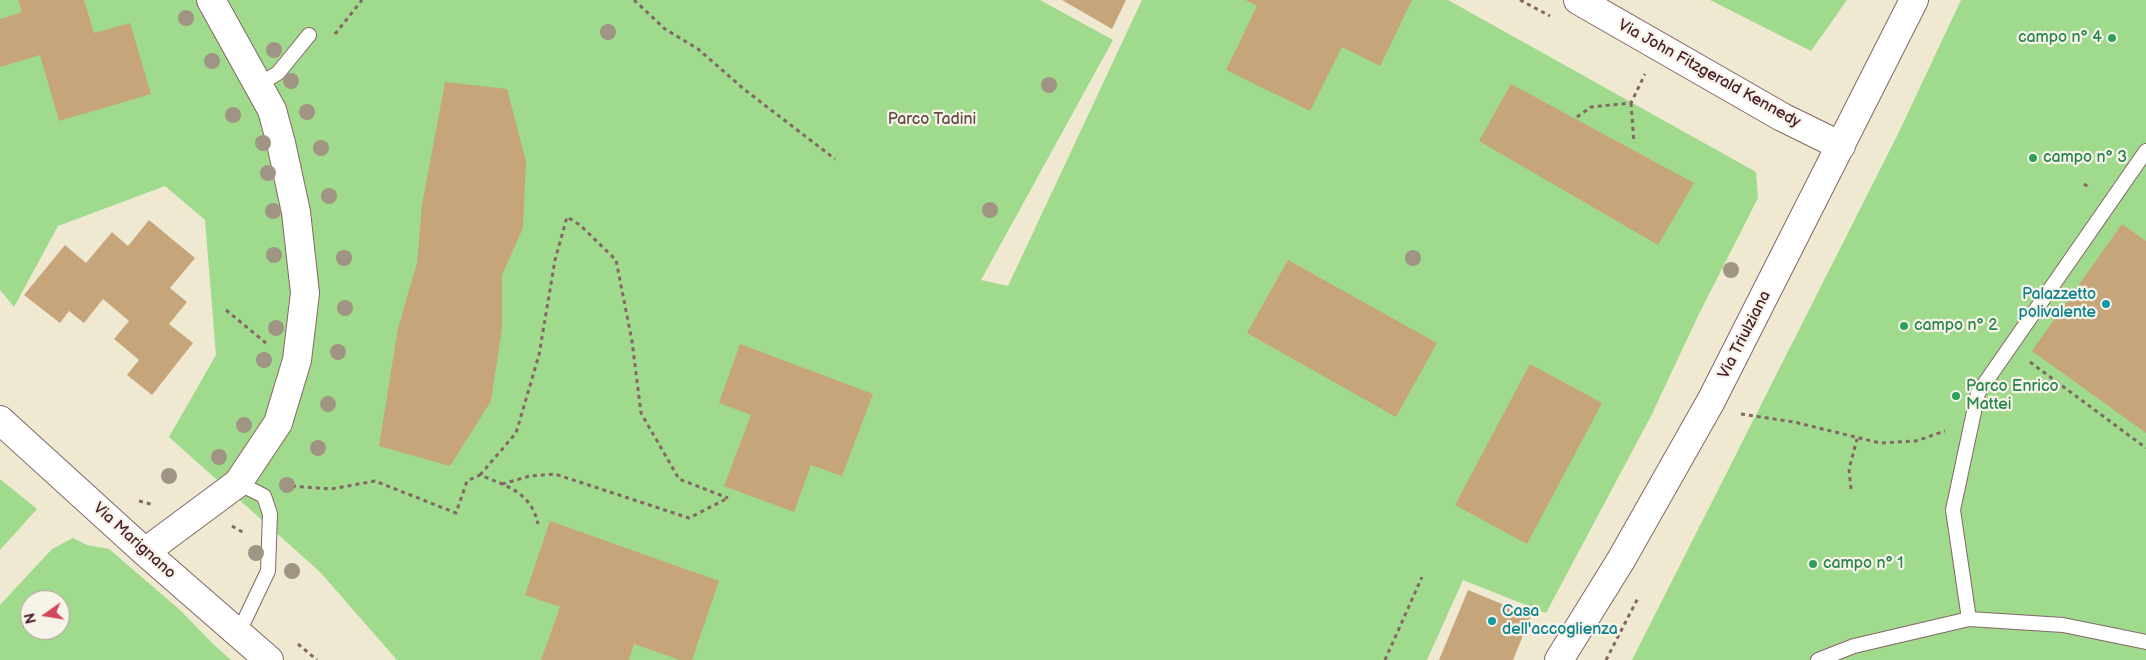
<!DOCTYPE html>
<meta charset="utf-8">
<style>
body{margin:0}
#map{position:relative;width:2146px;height:660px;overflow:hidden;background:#efe9d2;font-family:"Balsamiq Sans",sans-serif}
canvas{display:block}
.north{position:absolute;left:20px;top:590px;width:50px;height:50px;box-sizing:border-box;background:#f7f3e8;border:1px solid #b29e9c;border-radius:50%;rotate:257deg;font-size:14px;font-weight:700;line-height:20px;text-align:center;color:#4a1f2b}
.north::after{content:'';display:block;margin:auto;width:18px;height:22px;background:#d1495b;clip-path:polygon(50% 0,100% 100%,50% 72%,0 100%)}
</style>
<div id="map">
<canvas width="2146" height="660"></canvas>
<div class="north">N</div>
</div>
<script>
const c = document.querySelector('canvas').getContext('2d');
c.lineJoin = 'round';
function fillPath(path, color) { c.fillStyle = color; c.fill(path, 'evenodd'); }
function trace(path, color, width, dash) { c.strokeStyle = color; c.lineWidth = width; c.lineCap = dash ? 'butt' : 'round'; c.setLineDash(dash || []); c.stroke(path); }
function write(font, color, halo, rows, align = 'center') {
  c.font = font + ' "Balsamiq Sans",sans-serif'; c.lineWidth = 4.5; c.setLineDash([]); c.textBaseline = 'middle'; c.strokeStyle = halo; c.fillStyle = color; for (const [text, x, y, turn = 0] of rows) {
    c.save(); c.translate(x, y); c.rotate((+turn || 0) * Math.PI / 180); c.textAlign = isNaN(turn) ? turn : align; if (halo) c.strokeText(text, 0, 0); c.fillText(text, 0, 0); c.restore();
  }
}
const green = new Path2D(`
 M 0,0 L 1040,0 L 1113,40 L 981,280 L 1008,286 L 1142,0 L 1448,0 L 1756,172 L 1758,198 L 1698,316 L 1651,416 L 1546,613 L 1463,580 L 1427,660 L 397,660 L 320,572 L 169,437 L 216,355 L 205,220 L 165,186 L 58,226 L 14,307 L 0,290 Z
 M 1710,0 L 1847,0 L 1811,51 Z
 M 1961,0 L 2146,0 L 2146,660 L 1632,660 L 1899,132 Z
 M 0,479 L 37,509 L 0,550 Z
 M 73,538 L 87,545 L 109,549 L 180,610 L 211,642 L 231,660 L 0,660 L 0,605 L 52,549 ZM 30,600 L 60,600 L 60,630 L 30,630 Z`);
const building = new Path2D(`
 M 18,0 L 84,0 L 94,33 L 130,23 L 151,94 L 59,121 L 40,55 L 0,67 L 0,19 L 22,12 Z
 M 1062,0 L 1126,0 L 1112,29 Z
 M 1245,0 L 1412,0 L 1380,66 L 1342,47 L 1310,111 L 1226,70 L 1257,6 Z
 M 445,82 L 507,89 L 526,161 L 523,228 L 502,275 L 502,328 L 491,401 L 450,466 L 379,446 L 398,328 L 417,263 L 422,205 Z
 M 1511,84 L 1694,183 L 1658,245 L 1479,141 Z
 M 149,220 L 195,258 L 170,288 L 187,302 L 169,324 L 193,343 L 152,395 L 127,375 L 139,360 L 114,339 L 129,321 L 103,299 L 84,323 L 69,311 L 60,323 L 24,295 L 65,245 L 86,263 L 112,232 L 128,246 Z
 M 2122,224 L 2146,241 L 2146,433 L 2032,351 Z
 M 1288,260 L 1437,343 L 1396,417 L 1247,333 Z
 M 740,344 L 873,394 L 842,476 L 811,465 L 794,512 L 724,486 L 751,415 L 719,403 Z
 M 1530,364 L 1602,403 L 1527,544 L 1455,505 Z
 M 550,521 L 719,581 L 692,660 L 680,660 L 634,644 L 629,660 L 541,660 L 560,607 L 525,595 Z
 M 1468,590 L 1531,616 L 1513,660 L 1439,660 Z`);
const path = new Path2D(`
 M 634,0 L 665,29 L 698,49 L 745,90 L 835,159
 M 1520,0 L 1550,16
 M 335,34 L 362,0
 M 1631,103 L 1634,143
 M 1577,117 L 1591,107 L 1631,103 L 1645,74
 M 2084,184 L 2090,188
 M 226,310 L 266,343
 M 2030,362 L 2146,448
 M 1741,414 L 1794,422 L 1880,443 L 1916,441 L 1945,431
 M 480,475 L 516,433 L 539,355 L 555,260 L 567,217 L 580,225 L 616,260 L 632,341 L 641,413 L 679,479 L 728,498
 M 286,481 L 291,486 L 331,489 L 375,481 L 456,513 L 467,481 L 480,475 C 507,486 531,492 538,524
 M 502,484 L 530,476 L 555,474 L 689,518 L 728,498
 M 1851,489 L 1849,469 L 1857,439
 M 139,501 L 154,505
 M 232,526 L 244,533
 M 298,644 L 317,660
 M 1385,660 L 1422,577
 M 1606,660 L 1638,598`);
const service = new Path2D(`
 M 258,85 L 278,73 L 309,35
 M 238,483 L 264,496 L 270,514 L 268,571 L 238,634
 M 1969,619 L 1953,510 L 1978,393 L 2146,151
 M 1818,660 L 1854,646 L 1969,619 L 2063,625 L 2146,642`);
const minor = new Path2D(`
 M 1578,0 L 1782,117 L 1841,146
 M 0,420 L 145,552 L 269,660
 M 145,552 L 238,483 L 278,423 L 297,360 L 305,293 L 296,212 L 281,143 L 272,110 L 211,0
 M 1559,660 L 1621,560 L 1711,401 L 1914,0`);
const trees = [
 [186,18],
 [608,32],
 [274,50],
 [212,61],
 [291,81],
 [1049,85],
 [307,112],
 [233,115],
 [263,143],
 [321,148],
 [268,173],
 [329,196],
 [990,210],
 [273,211],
 [274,255],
 [344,258],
 [1413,258],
 [1731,270],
 [345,308],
 [276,328],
 [338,352],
 [264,360],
 [328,404],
 [244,425],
 [318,448],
 [219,457],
 [169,476],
 [287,485],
 [256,553],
 [292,571]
];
const markers = [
 [2112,38,5,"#2e9e5b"],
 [2033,158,5,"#2e9e5b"],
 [2106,304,5,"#0f9aa8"],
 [1904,326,5,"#2e9e5b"],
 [1956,396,5,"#2e9e5b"],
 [1813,564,5,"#2e9e5b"],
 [1492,621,5,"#0f9aa8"]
];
const leisureNames = [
 ["campo n° 4",2102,38,"right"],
 ["campo n° 3",2043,158],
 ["campo n° 2",1914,326],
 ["Parco Enrico",1966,387],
 ["Mattei",1966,405],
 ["campo n° 1",1823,564]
];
const streetNames = [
 ["Via John Fitzgerald Kennedy",1709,74,29],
 ["Via Triulziana",1745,335,-63],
 ["Via Marignano",134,541,42]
];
const parkNames = [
 ["Parco Tadini",932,120]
];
const cultureNames = [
 ["Palazzetto",2096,295],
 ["polivalente",2096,313],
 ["Casa",1502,612,"left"],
 ["dell'accoglienza",1502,630,"left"]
];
fillPath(green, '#a0da8d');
fillPath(building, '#c7a57b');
trace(service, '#846665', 16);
trace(minor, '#846665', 30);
trace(path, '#846665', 3, [4, 4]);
trace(service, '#fff', 14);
trace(minor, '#fff', 28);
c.fillStyle = '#a09484';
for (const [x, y] of trees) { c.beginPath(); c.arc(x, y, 8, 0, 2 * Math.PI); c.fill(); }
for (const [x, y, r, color] of markers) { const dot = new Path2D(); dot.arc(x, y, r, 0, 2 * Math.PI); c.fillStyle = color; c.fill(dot); trace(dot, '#f7f3e8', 2); }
write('16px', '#27864d', '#f7f3e8', leisureNames, 'left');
write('16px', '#4a1f2b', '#f7f3e8', streetNames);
write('16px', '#604e44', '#f7f3e8', parkNames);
write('16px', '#0d838f', '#f7f3e8', cultureNames, 'right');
</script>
